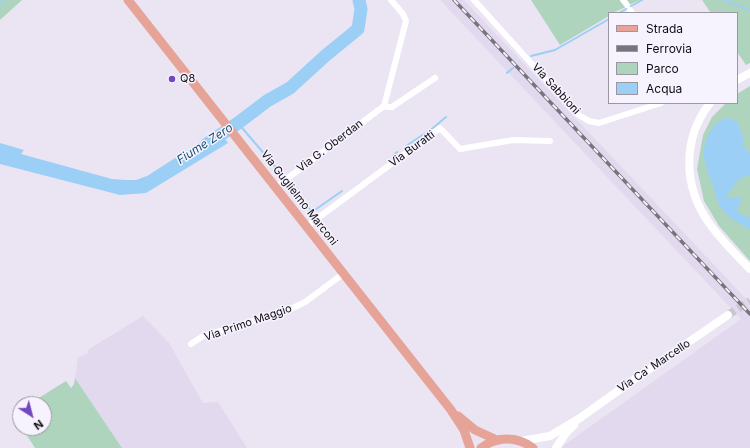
<!DOCTYPE html>
<style>
body{margin:0}
#map{position:relative;width:750px;height:448px;overflow:hidden;background:#ebe5f3;font-family:Inter,sans-serif}
canvas{display:block}
.legend{position:absolute;left:608px;top:12px;width:130px;height:92px;box-sizing:border-box;background:#f7f3fe;border:1px solid #9a979f;margin:0;padding:5px 7px;list-style:none;font-size:12px;color:#0f0d11}
.legend li{display:flex;align-items:center;gap:8px;height:20px}
.legend b{width:20px;border:1px solid #9a979f}
.north{position:absolute;left:12px;top:396px;width:40px;height:40px;box-sizing:border-box;background:#f7f3fe;border:1px solid #9a979f;border-radius:50%;rotate:144deg;font-size:11px;font-weight:700;line-height:16px;text-align:center;color:#0f0d11}
.north::after{content:'';display:block;margin:auto;width:14px;height:18px;background:#7247c0;clip-path:polygon(50% 0,100% 100%,50% 72%,0 100%)}
</style>
<div id="map">
<canvas width="750" height="448"></canvas>
<ul class="legend">
<li><b style="height:5px;background:#e6a398"></b>Strada</li>
<li><b style="height:5px;background:#78747d"></b>Ferrovia</li>
<li><b style="height:11px;background:#afd4be"></b>Parco</li>
<li><b style="height:11px;background:#9bcff6"></b>Acqua</li>
</ul>
<div class="north">N</div>
</div>
<script>
const c = document.querySelector('canvas').getContext('2d');
c.lineJoin = 'round';
function fillPath(path, color) { c.fillStyle = color; c.fill(path, 'evenodd'); }
function trace(path, color, width, dash) { c.strokeStyle = color; c.lineWidth = width; c.lineCap = dash ? 'butt' : 'round'; c.setLineDash(dash || []); c.stroke(path); }
function write(font, color, halo, rows, align = 'center') {
  c.font = font + ' Inter,sans-serif'; c.lineWidth = 3; c.setLineDash([]); c.textBaseline = 'middle'; c.strokeStyle = halo; c.fillStyle = color; for (const [text, x, y, turn = 0] of rows) {
    c.save(); c.translate(x, y); c.rotate((+turn || 0) * Math.PI / 180); c.textAlign = isNaN(turn) ? turn : align; if (halo) c.strokeText(text, 0, 0); c.fillText(text, 0, 0); c.restore();
  }
}
const built = new Path2D(`
 M 440,0 L 464,0 L 750,303 L 750,448 L 562,448 L 563,446 L 741,319 Z
 M 143,316 L 169,343 L 203,403 L 218,402 L 247,448 L 122,448 L 75,378 L 78,357 L 87,354 L 89,349 Z`);
const green = new Path2D(`
 M 0,0 L 22,0 L 0,20 Z
 M 531,0 L 640,0 C 632,3 616,13 609,13 L 609,16 L 560,45 Z
 M 702,0 L 750,0 L 750,63 L 746,65 L 737,52 L 737,13 L 711,13 Z
 M 750,86 L 750,261 L 719,226 L 704,201 L 697,169 L 703,135 L 712,117 L 726,103 L 737,103 L 737,94 Z
 M 75,378 L 122,448 L 35,448 L 22,428 L 44,428 L 44,404 L 29,404 L 66,381 L 71,388 L 74,384 Z`);
const water = new Path2D(`
 M 726,118 C 741,119 738,128 744,137 C 740,143 745,149 750,153 L 750,175 L 739,179 L 726,197 L 731,198 L 741,198 L 741,200 L 737,212 L 750,218 L 750,230 C 741,223 728,219 721,208 C 717,203 716,194 714,188 C 710,178 705,167 704,156 C 703,141 712,123 726,118 Z
 M 219,130 L 228,143 L 146,193 L 120,195 L 0,164 L 0,143 L 24,150 L 21,154 L 112,179 L 126,180 L 136,180 L 147,176 Z`);
const stream = new Path2D(`
 M 724,0 L 750,10
 M 0,5 L 5,0
 M 619,13 L 642,0
 M 531,56 L 555,50 L 609,19
 M 507,73 L 513,68
 M 238,123 L 283,176
 M 406,146 L 433,128 L 446,117
 M 393,156 L 397,152
 M 289,183 L 312,212 L 342,191`);
const river = new Path2D(`
 M 207,144 L 238,123 L 267,101 L 290,88 L 325,56 L 358,29 L 361,9 L 359,0`);
const secondaryTunnel = new Path2D(`
 M 728,315 L 750,301`);
const street = new Path2D(`
 M 474,0 L 577,114 L 589,121 L 599,123 L 661,103
 M 623,0 L 627,5
 M 630,10 L 632,13
 M 384,106 L 387,107 L 392,107 L 435,78
 M 276,187 L 384,106 L 406,21 L 403,14 L 391,0
 M 307,226 L 440,128 L 460,149 L 513,140 L 550,141
 M 191,344 L 203,336 L 289,310 L 305,302 L 343,274`);
const secondary = new Path2D(`
 M 737,80 L 750,73
 M 710,103 C 682,139 683,186 709,223 C 721,240 736,255 750,269
 M 521,441 L 550,436 L 580,418 L 622,388 L 728,315
 M 556,448 L 566,433 L 574,425`);
const primary = new Path2D(`
 M 128,0 L 451,410 L 464,430 L 470,448
 M 458,416 L 475,430 L 497,440
 M 481,448 C 497,436 517,436 533,448`);
const rail = new Path2D(`
 M 454,0 L 750,314`);
const markers = [
 [172,79,4,"#7247c0"]
];
const poiNames = [
 ["Q8",180,79]
];
const streetNames = [
 ["Via Sabbioni",556,89,47],
 ["Via G. Oberdan",330,146,-37],
 ["Via Buratti",412,149,-36],
 ["Via Guglielmo Marconi",299,198,52],
 ["Via Primo Maggio",248,323,-19],
 ["Via Ca' Marcello",654,366,-34]
];
const waterNames = [
 ["Fiume Zero",205,144,-33]
];
fillPath(built, '#e2d9ef');
fillPath(green, '#afd4be');
fillPath(water, '#9bcff6');
trace(stream, '#9bcff6', 2);
trace(river, '#9bcff6', 13);
trace(secondaryTunnel, '#cac5d1', 8, [8, 4]);
trace(street, '#fff', 6);
trace(secondary, '#fff', 8);
trace(primary, '#e6a398', 9);
trace(rail, '#78747d', 3.5);
trace(rail, '#f7f3fe', 2, [6]);
for (const [x, y, r, color] of markers) { const dot = new Path2D(); dot.arc(x, y, r, 0, 2 * Math.PI); c.fillStyle = color; c.fill(dot); trace(dot, '#f7f3fe', 1.5); }
write('11px', '#0f0d11', '#f7f3fe', poiNames, 'left');
write('11px', '#0f0d11', '#f7f3fe', streetNames);
write('italic 12px', '#135075', '#f7f3fe', waterNames);
</script>
